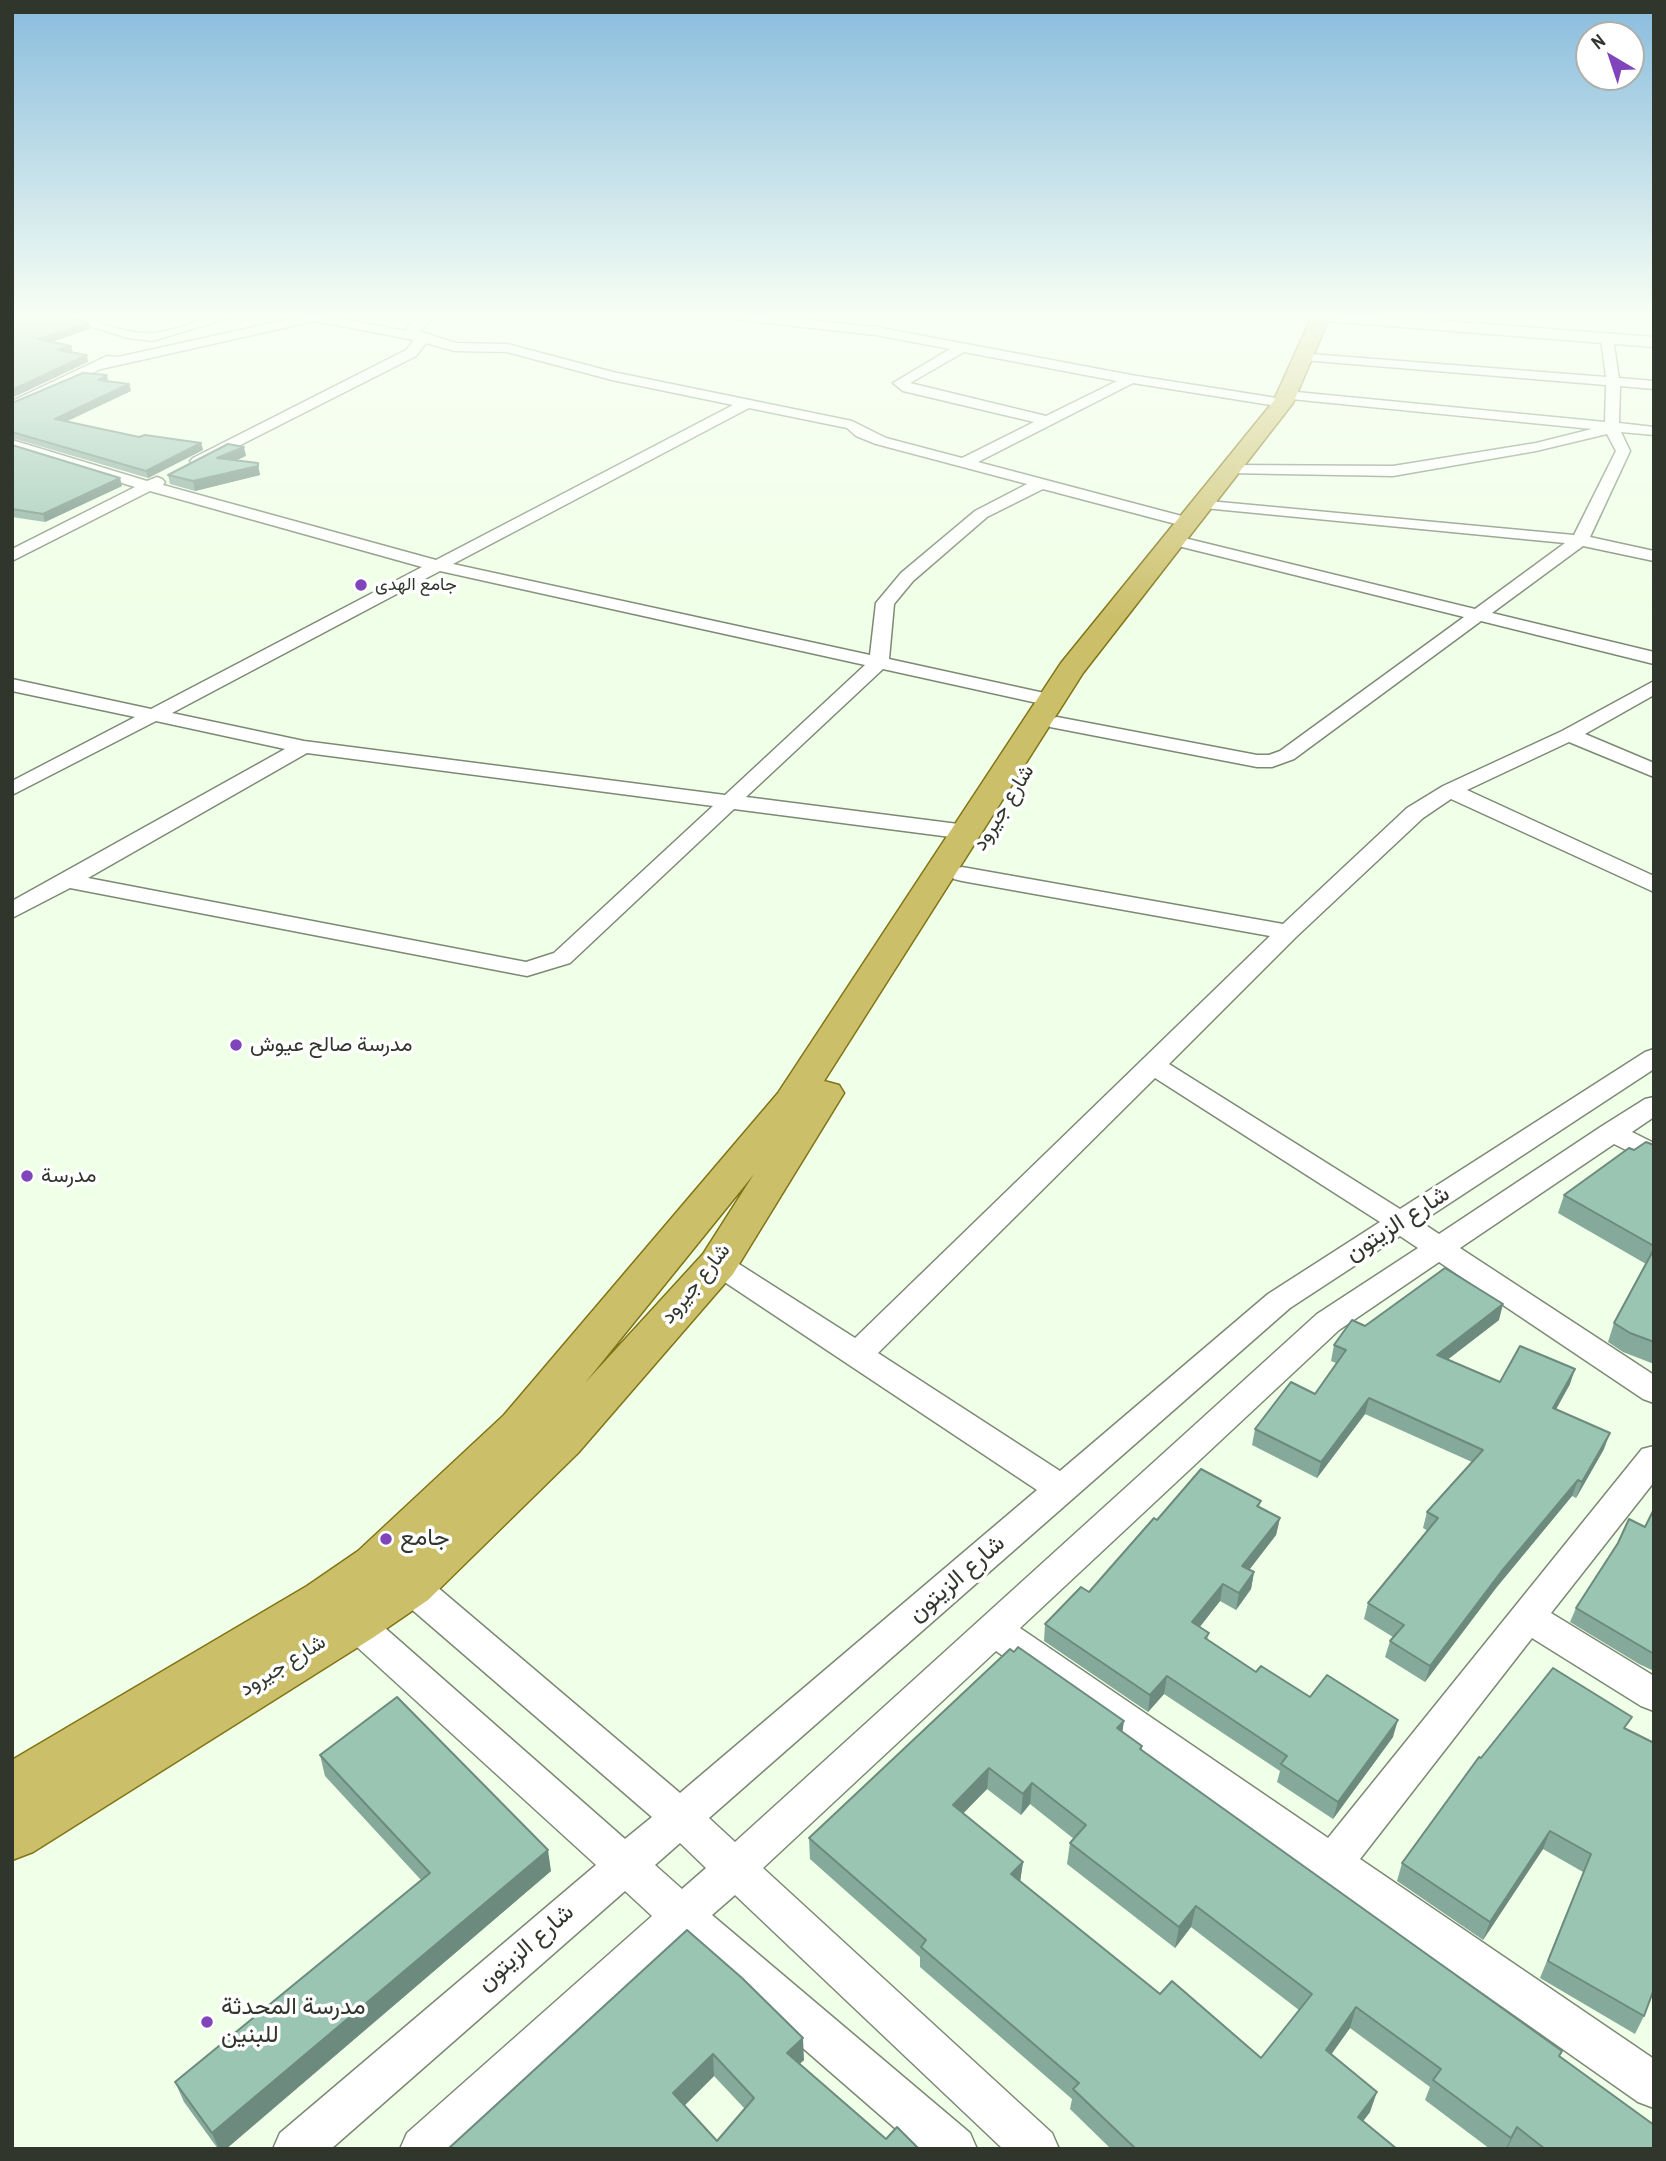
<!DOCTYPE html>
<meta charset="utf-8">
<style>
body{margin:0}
#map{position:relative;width:1666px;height:2161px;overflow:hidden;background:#f0ffe7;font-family:"Archivo Narrow",sans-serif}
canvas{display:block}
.frame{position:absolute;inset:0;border:14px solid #31362d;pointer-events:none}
.north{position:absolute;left:1575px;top:21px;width:70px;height:70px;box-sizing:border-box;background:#fff;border:2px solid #adafab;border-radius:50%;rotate:321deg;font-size:19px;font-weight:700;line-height:28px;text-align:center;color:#31362d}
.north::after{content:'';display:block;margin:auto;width:24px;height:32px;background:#8145bb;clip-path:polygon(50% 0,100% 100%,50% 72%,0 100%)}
</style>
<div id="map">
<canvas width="1666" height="2161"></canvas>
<div class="frame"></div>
<div class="north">N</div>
</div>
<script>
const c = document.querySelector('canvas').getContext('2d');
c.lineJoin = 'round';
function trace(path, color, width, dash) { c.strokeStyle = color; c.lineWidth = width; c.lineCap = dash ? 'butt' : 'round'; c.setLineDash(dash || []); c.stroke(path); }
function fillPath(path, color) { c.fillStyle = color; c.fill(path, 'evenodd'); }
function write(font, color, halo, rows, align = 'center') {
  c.font = font + ' "Archivo Narrow",Vazirmatn,sans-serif'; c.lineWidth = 7; c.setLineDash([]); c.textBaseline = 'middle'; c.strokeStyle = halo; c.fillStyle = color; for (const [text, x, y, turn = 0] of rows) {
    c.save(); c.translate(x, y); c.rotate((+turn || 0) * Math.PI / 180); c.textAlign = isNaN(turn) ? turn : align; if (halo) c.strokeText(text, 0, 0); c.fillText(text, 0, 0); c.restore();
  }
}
const minor = new Path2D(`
 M 56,316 C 88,313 119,335 152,333 C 181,331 207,313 236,316 L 152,341 L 128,338 Z
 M 304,316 L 327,316 L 406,331 C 411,318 424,316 436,316 L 419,331 L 456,343 L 507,344 L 613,372 L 852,421 L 886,438 L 962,458 L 1034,422 L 903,391 L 893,383 L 950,349 L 876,335 L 739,320 L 733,316 L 769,316 L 876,327 L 1131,375 L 1283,399 L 1290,403 L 1283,407 L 1133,383 L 978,462 L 1193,519 L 1195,522 L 1187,527 L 1043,489 L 987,517 L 913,581 L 894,604 L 889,659 L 1058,696 L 1061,700 L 1058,704 L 1051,706 L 883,669 L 746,797 L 966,825 L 974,827 L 977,832 L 974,837 L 966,839 L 734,809 L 570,963 L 527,976 L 70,888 L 12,918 L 12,901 L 285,749 L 156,721 L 12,795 L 12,781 L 135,717 L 12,691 L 12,679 L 151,709 L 422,567 L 150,491 L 12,561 L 12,549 L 135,487 L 12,449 L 12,440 L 147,481 L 157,477 L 162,479 L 165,482 L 163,485 L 436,560 L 733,405 L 612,380 L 507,352 L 455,351 L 426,343 L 416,356 L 203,464 L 193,464 L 190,461 L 193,458 L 406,350 L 414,340 L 315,321 L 101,369 L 12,410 L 12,401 L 107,356 L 118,357 ZM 964,352 L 1117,381 L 1046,416 L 910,383 ZM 749,408 L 847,428 L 856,436 L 876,444 L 1027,484 L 975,511 L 901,573 L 876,603 L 870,655 L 453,564 ZM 440,571 L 865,665 L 725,795 L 304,741 L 172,713 ZM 307,753 L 713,806 L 554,953 L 526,962 L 88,878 Z
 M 1607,335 L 1613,339 L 1619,378 L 1654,381 L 1654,389 L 1620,386 L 1619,423 L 1654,427 L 1654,435 L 1621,432 L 1630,451 L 1590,537 L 1654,551 L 1654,561 L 1583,546 L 1492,613 L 1654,652 L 1654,664 L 1481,621 L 1294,759 L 1272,767 L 1257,767 L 1050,727 L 1047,723 L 1050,719 L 1057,717 L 1257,755 L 1269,755 L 1280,751 L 1464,617 L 1166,543 L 1164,540 L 1166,537 L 1172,535 L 1475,609 L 1565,543 L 1204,508 L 1198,506 L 1196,503 L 1198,500 L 1574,535 L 1616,451 L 1607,434 L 1536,451 L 1393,476 L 1227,473 L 1224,470 L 1227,467 L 1232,465 L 1393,466 L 1536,443 L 1592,429 L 1281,398 L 1281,392 L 1286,391 L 1605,422 L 1606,385 L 1303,360 L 1296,356 L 1298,353 L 1606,377 L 1601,339 Z
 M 1654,681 L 1654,695 L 1585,734 L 1654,763 L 1654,777 L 1569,742 L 1467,790 L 1654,876 L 1654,892 L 1451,799 L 1423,818 L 1296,937 L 1169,1064 L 1400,1209 L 1645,1052 L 1654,1049 L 1654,1069 L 1421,1222 L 1439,1234 L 1602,1126 L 1645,1099 L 1654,1097 L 1654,1117 L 1632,1132 L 1654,1143 L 1654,1164 L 1614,1144 L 1460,1248 L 1654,1375 L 1654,1403 L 1643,1399 L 1439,1262 L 1339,1330 L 1020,1628 L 1328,1838 L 1642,1449 L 1654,1446 L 1654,1482 L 1551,1613 L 1654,1676 L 1654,1711 L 1641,1706 L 1532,1638 L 1360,1859 L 1654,2059 L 1654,2108 L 1638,2102 L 996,1651 L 763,1868 L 1052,2133 L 1059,2149 L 1003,2149 L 735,1895 L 712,1915 L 970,2133 L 977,2149 L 919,2149 L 682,1943 L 457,2149 L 400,2149 L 407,2133 L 652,1916 L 625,1891 L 331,2149 L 273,2149 L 280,2133 L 596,1865 L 334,1626 L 329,1616 L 334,1606 L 347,1601 L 360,1606 L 625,1839 L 652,1817 L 387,1588 L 381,1578 L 387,1568 L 399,1564 L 423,1575 L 680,1793 L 1037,1490 L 708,1271 L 703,1264 L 708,1257 L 718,1254 L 728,1257 L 855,1338 L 1270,936 L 962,881 L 954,879 L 951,874 L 954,869 L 962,867 L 1283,924 L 1407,808 L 1443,786 L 1562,731 ZM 1155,1078 L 1380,1222 L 1268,1294 L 1060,1471 L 878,1353 ZM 1400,1236 L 1418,1248 L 1317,1314 L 735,1842 L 709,1818 L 1290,1308 ZM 680,1843 L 706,1868 L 682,1889 L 655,1865 Z`);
const tertiary = new Path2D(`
 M 1318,316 L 1380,316 L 1654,337 L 1654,347 L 1326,321 Z`);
const primary = new Path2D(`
 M 1312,316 L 1330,316 L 1293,403 L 1083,673 L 824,1081 L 839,1085 L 844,1093 L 733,1274 L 578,1453 L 428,1600 L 374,1637 L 33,1852 L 12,1860 L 12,1760 L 307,1586 L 358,1551 L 504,1415 L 778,1093 L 1061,663 L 1273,402 ZM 754,1174 L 703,1254 L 585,1383 Z`);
const wall = new Path2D(`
 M 107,375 L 108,381 L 129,384 L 131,391 L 67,421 L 139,437 L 201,443 L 203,450 L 148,478 L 12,438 L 12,403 Z
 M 12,445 L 122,486 L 45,522 L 12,517 Z
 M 246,456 L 236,460 L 258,463 L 260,475 L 195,491 L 170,484 L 168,475 Z
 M 1654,1145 L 1654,1364 L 1623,1352 L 1608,1342 L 1614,1323 L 1646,1264 L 1558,1213 L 1564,1195 L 1634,1150 Z
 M 1499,1320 L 1448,1359 L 1500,1382 L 1570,1384 L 1556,1409 L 1604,1449 L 1576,1498 L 1572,1496 L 1496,1588 L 1425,1682 L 1385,1657 L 1390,1641 L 1393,1637 L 1364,1619 L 1368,1603 L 1428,1531 L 1423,1528 L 1427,1512 L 1472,1462 L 1365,1414 L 1317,1478 L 1252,1445 L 1255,1429 L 1315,1394 L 1336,1363 L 1331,1361 L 1334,1345 L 1365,1326 Z
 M 1261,1501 L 1259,1507 L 1280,1518 L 1276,1535 L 1249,1570 L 1254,1572 L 1251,1589 L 1236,1610 L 1220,1601 L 1200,1627 L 1209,1633 L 1207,1640 L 1256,1672 L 1310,1697 L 1393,1737 L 1333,1819 L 1277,1782 L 1280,1771 L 1164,1694 L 1148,1712 L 1044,1641 L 1045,1624 L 1089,1592 L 1157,1520 Z
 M 1654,1509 L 1654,1671 L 1639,1664 L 1570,1622 L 1576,1608 L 1645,1527 Z
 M 1010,1649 L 1142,1746 L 1142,1750 L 1559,2056 L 1654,2149 L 1510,2149 L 1508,2147 L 1507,2149 L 1490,2149 L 1425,2100 L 1430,2087 L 1350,2028 L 1331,2055 L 1370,2112 L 1363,2121 L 1397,2149 L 1111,2149 L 1070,2109 L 1072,2099 L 920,1967 L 920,1957 L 810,1859 L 809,1838 ZM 987,1789 L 1021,1815 L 1030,1804 L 1074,1839 L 1070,1843 L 1067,1864 L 1175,1948 L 1191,1927 L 1299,2010 L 1261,2058 L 1160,1994 L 1020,1882 L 1023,1862 L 963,1813 Z
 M 1627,1729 L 1644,2016 L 1635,2034 L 1540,1978 L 1583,1872 L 1543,1849 L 1483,1940 L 1397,1881 L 1402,1863 L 1481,1758 Z
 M 320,1755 L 551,1871 L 226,2149 L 218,2149 L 184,2102 L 175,2082 L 421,1880 L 325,1776 Z
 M 687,1930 L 804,2060 L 799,2064 L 886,2139 L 448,2149 ZM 714,2076 L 745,2109 L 717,2141 L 684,2106 Z`);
const shadedWall = new Path2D(`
 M 89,323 L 90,329 L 40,346 L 38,339 Z
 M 71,346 L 73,352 L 58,350 Z
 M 87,355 L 88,362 L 12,398 L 12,390 Z
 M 107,375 L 108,382 L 98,380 Z
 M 129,384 L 131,391 L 57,426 L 55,419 Z
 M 201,443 L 203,450 L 148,478 L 146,471 Z
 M 244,447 L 246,456 L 219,468 L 217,458 Z
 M 258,466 L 260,475 L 195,491 L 193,481 Z
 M 120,478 L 122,486 L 45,522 L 43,514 Z
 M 1503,1304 L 1499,1320 L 1433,1371 L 1437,1355 Z
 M 1575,1369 L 1570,1384 L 1548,1424 L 1553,1408 Z
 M 1369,1398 L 1365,1414 L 1317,1478 L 1321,1462 Z
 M 1610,1433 L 1604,1449 L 1576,1498 L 1582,1482 Z
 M 1578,1480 L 1572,1496 L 1496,1588 L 1425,1682 L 1430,1666 L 1501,1572 Z
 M 1280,1518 L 1276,1535 L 1239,1583 L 1242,1566 Z
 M 1254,1572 L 1251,1589 L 1236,1610 L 1239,1593 Z
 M 1223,1584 L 1220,1601 L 1189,1640 L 1192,1622 Z
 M 1167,1676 L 1164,1694 L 1148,1712 L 1150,1695 Z
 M 1398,1720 L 1393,1737 L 1333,1819 L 1338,1802 Z
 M 1124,1721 L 1121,1742 L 1117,1728 Z
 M 989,1768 L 987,1789 L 951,1826 L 953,1805 Z
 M 1032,1783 L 1030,1804 L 1021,1815 L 1023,1794 Z
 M 1550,1831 L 1543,1849 L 1483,1940 L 1490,1922 Z
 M 548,1850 L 551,1871 L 226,2149 L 219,2149 L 212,2133 Z
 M 1023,1862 L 1020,1882 L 1011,1874 Z
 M 1196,1906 L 1191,1927 L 1175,1948 L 1179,1927 Z
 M 1356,2007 L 1350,2028 L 1319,2071 L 1326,2050 Z
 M 803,2038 L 804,2060 L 788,2075 L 787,2053 Z
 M 713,2054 L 714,2076 L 675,2115 L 673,2093 Z
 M 1377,2092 L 1370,2112 L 1351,2137 L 1358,2117 Z
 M 1517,2127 L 1507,2149 L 1506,2149 L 1511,2138 Z`);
const building = new Path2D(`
 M 12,316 L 67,316 L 89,323 L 38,339 L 71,346 L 58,350 L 87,355 L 12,390 Z
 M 83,373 L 107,375 L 98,380 L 129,384 L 55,419 L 139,437 L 145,435 L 201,443 L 146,471 L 12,432 L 12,403 Z
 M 228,444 L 244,447 L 217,458 L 258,463 L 258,466 L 193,481 L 168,475 Z
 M 12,445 L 120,478 L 43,514 L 12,509 Z
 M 1646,1142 L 1654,1145 L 1654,1246 L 1564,1195 L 1629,1148 L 1634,1150 Z
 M 1654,1249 L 1654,1342 L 1630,1333 L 1614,1323 Z
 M 1445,1268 L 1503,1304 L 1437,1355 L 1500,1382 L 1520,1346 L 1575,1369 L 1553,1408 L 1610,1433 L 1582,1482 L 1578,1480 L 1501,1572 L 1430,1666 L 1390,1641 L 1404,1625 L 1368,1603 L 1438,1518 L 1427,1512 L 1483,1450 L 1369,1398 L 1321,1462 L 1255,1429 L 1291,1382 L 1315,1394 L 1346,1350 L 1334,1345 L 1352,1320 L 1365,1326 Z
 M 1201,1469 L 1261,1501 L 1257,1506 L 1280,1518 L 1242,1566 L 1254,1572 L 1239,1593 L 1223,1584 L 1192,1622 L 1209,1633 L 1205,1638 L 1256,1672 L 1261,1666 L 1310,1697 L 1327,1675 L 1398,1720 L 1338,1802 L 1281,1764 L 1287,1756 L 1167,1676 L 1150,1695 L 1045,1624 L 1081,1587 L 1089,1592 L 1154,1518 L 1157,1520 Z
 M 1654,1509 L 1654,1654 L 1576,1608 L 1618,1543 L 1629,1519 L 1645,1527 Z
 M 1018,1647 L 1124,1721 L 1117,1728 L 1142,1746 L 1140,1749 L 1562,2051 L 1559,2056 L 1654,2125 L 1654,2149 L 1545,2149 L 1517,2127 L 1511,2138 L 1433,2080 L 1441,2069 L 1356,2007 L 1326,2050 L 1377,2092 L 1358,2117 L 1397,2149 L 1136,2149 L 1073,2089 L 1079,2083 L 921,1947 L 926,1940 L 809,1838 L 1010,1649 L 1014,1652 ZM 989,1768 L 1023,1794 L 1032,1783 L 1086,1825 L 1070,1843 L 1179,1927 L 1196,1906 L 1312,1994 L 1261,2058 L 1172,1981 L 1160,1994 L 1011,1874 L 1023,1862 L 953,1805 Z
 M 1553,1668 L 1632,1717 L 1624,1728 L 1654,1743 L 1654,1989 L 1644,2016 L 1548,1961 L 1591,1854 L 1550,1831 L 1490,1922 L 1402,1863 L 1479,1757 L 1481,1758 Z
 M 397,1697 L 548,1850 L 212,2133 L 175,2082 L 430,1873 L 320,1755 Z
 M 687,1930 L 742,1978 L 803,2038 L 787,2053 L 886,2139 L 897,2127 L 919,2149 L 448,2149 ZM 713,2054 L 754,2098 L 717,2141 L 673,2093 Z`);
const markers = [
 [361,585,7,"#8145bb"],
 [236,1045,7,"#8145bb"],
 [27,1176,7,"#8145bb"],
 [386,1539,7,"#8145bb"],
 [207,2022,7,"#8145bb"]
];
const farPoinames = [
 ["جامع الهدى",375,585]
];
const streetNames = [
 ["شارع جيرود",1004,808,-58],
 ["شارع جيرود",696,1284,-51],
 ["شارع جيرود",283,1666,-32]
];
const poiNames = [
 ["مدرسة صالح عيوش",250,1045],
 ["مدرسة",41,1176]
];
const nearStreetnames = [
 ["شارع الزيتون",1398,1224,-33],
 ["شارع الزيتون",957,1579,-41],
 ["شارع الزيتون",526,1948,-41]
];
const nearPoinames = [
 ["جامع",400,1539],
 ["مدرسة المحدثة",221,2008],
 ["للبنين",221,2036]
];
trace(minor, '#7c8974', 3);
trace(tertiary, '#7c8974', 3);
trace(primary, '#807414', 3);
fillPath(minor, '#fff');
fillPath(tertiary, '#fff');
fillPath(primary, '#ccbf6a');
fillPath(wall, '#85a99a');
fillPath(shadedWall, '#6c8a7d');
fillPath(building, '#9bc5b3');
trace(building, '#6c8a7d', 2);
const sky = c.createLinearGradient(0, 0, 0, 618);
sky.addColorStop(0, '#88bcdd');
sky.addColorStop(0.51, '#f8fff4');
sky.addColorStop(1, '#f8fff400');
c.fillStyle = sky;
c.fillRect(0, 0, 1666, 618);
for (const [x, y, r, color] of markers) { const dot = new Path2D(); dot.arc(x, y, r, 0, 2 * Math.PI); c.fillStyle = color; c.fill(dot); trace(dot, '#fff', 2.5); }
write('18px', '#31362d', '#fff', farPoinames, 'left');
write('21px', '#31362d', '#fff', streetNames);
write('21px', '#31362d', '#fff', poiNames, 'left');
write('24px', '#31362d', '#fff', nearStreetnames);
write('24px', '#31362d', '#fff', nearPoinames, 'left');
</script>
